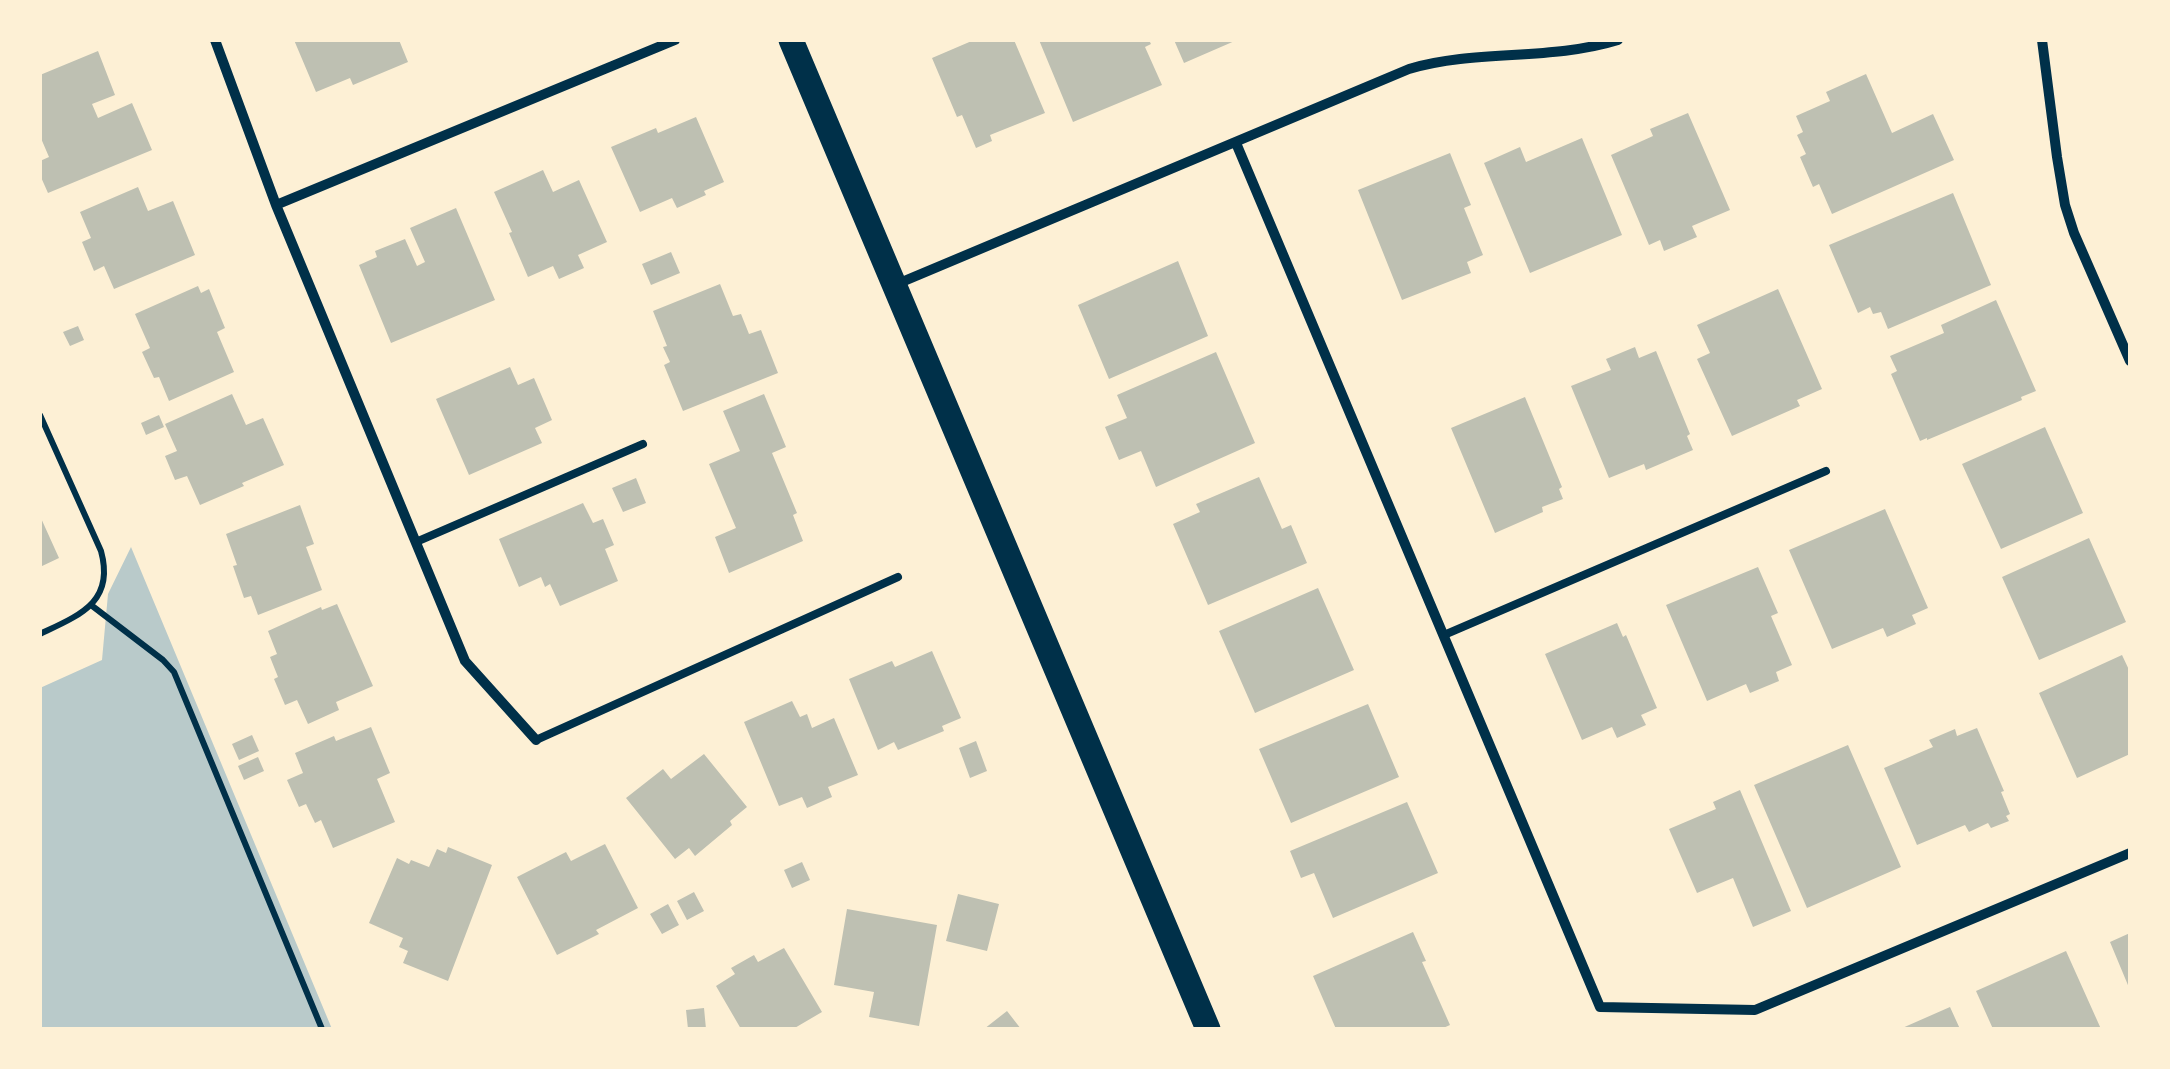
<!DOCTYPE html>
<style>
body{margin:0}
#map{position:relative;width:2170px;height:1069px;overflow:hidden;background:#fdf0d5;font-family:"Varela Round",sans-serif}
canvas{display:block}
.frame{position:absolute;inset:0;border:42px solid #fdf0d5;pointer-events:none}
</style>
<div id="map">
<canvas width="2170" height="1069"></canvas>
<div class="frame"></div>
</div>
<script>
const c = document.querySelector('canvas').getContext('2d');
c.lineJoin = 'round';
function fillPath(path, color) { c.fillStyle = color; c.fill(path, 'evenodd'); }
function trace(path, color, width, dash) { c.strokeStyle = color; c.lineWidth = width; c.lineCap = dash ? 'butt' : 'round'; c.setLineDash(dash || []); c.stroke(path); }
const green = new Path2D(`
 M 131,547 L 332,1029 L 40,1029 L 40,688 L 102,660 L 108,594 Z`);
const building = new Path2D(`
 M 294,40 L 399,40 L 408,62 L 353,85 L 350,78 L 316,92 Z
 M 974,40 L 1014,40 L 1045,113 L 990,135 L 992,141 L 976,148 L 962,115 L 957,117 L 932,58 Z
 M 1039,40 L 1149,40 L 1151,44 L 1145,47 L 1162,85 L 1073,122 Z
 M 1174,40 L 1237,40 L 1184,63 Z
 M 98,51 L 115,95 L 92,104 L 98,118 L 132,103 L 152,150 L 48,193 L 40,175 L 40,161 L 49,157 L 40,136 L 40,75 Z
 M 1866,74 L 1892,133 L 1933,114 L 1954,160 L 1832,214 L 1819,184 L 1813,187 L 1800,157 L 1806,154 L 1797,135 L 1803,132 L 1796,116 L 1830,101 L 1826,92 Z
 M 1688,113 L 1730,210 L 1692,226 L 1697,237 L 1664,251 L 1660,240 L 1649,245 L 1611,155 L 1653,136 L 1650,129 Z
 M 696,117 L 724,182 L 704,191 L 706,195 L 677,208 L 672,198 L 640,212 L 611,147 L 656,128 L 658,133 Z
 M 1582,138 L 1622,235 L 1530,273 L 1484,163 L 1520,147 L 1526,162 Z
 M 1450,153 L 1471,205 L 1464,208 L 1483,255 L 1467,262 L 1471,273 L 1402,300 L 1358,190 Z
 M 543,170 L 553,192 L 579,180 L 607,242 L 578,255 L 584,268 L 559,279 L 553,266 L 528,277 L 509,233 L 512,232 L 494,192 Z
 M 138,187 L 148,211 L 173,201 L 195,255 L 114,289 L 104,266 L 94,271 L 82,242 L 91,238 L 80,212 Z
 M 1953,193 L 1991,285 L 1888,329 L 1881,312 L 1873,314 L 1870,307 L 1858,313 L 1829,245 Z
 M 456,208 L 495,300 L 391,343 L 359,265 L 377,257 L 375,251 L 405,239 L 417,266 L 425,262 L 410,228 Z
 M 671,252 L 680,273 L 651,285 L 642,264 Z
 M 1178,261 L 1208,336 L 1109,379 L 1078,305 Z
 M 720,284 L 733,316 L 741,314 L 749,334 L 761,330 L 778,373 L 683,411 L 664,365 L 670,362 L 663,347 L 667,346 L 653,311 Z
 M 198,286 L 201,293 L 209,289 L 225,328 L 217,332 L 234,372 L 169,401 L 159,377 L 154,378 L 142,352 L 150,348 L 135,314 Z
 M 1778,289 L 1822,389 L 1797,400 L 1800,406 L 1732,436 L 1697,359 L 1710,353 L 1697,325 Z
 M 1996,300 L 2036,391 L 2021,397 L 2022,400 L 1927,440 L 1927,438 L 1920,441 L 1891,374 L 1897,371 L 1890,356 L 1944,333 L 1941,325 Z
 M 78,326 L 84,340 L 70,346 L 63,332 Z
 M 1635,347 L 1639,358 L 1656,351 L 1690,434 L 1687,436 L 1693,450 L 1646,470 L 1644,464 L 1609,478 L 1571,386 L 1611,370 L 1606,359 Z
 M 1216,352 L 1255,443 L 1156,487 L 1141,451 L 1119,460 L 1105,427 L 1127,418 L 1117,395 Z
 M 510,367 L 518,385 L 534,378 L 552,420 L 535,428 L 542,443 L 469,475 L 436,399 Z
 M 232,394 L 246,425 L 263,418 L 284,465 L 242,483 L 244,486 L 200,505 L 187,476 L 175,480 L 165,456 L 177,451 L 165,424 Z
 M 764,394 L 786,447 L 772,453 L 797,513 L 793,515 L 803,541 L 729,573 L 715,537 L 736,528 L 709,464 L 740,451 L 723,411 Z
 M 1525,397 L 1562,487 L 1559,489 L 1563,499 L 1542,507 L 1543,512 L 1495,533 L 1451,428 Z
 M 159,415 L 164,427 L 146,435 L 141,423 Z
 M 2045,427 L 2083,513 L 2001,549 L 1962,464 Z
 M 1259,477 L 1282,529 L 1291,525 L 1307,563 L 1208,605 L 1173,524 L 1200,512 L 1196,504 Z
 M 636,478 L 646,503 L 623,512 L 612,488 Z
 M 583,503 L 593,523 L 603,519 L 614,545 L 605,549 L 618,581 L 560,606 L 550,584 L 545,587 L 541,577 L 519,587 L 499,539 Z
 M 300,505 L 314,544 L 306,547 L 322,590 L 258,615 L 251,596 L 244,598 L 233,566 L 237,565 L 226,534 Z
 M 1885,509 L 1928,608 L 1912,615 L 1916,624 L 1887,637 L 1883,628 L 1832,649 L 1789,550 Z
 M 40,516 L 59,558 L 40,567 Z
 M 2089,538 L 2126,622 L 2039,660 L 2002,577 Z
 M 1758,567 L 1778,613 L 1771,616 L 1792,665 L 1776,672 L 1779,681 L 1750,693 L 1746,684 L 1707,701 L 1666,605 Z
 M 1318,588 L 1354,670 L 1255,713 L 1219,631 Z
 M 337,604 L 373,686 L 336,702 L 339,710 L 308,724 L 297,700 L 285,705 L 274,679 L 278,677 L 270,657 L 277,654 L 268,631 L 321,607 L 322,610 Z
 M 1617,623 L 1623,637 L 1626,635 L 1657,708 L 1641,715 L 1646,725 L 1617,738 L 1612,727 L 1582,740 L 1545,654 Z
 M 932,651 L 961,718 L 942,726 L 944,731 L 898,750 L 894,742 L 878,750 L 849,679 L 892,661 L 895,667 Z
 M 2122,655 L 2130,672 L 2130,754 L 2077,778 L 2039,693 Z
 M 792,701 L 800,717 L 807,714 L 812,728 L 834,718 L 858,775 L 828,787 L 832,797 L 807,808 L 802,797 L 779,806 L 744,722 Z
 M 1368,704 L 1399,777 L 1291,823 L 1259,749 Z
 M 371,727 L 390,773 L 377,779 L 395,822 L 333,848 L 321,820 L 315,823 L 306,804 L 299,807 L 287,780 L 303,773 L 295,753 L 334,736 L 336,741 Z
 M 1977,728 L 2004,791 L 2001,792 L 2010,814 L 2006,816 L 2009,821 L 1991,828 L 1988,823 L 1969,832 L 1965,825 L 1917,845 L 1884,768 L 1933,747 L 1929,740 L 1955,729 L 1957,736 Z
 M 252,735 L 259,751 L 239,760 L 232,744 Z
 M 976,741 L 987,771 L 970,778 L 959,748 Z
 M 1848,745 L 1901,867 L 1807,908 L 1754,785 Z
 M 704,754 L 747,807 L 730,821 L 732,825 L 695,856 L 689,848 L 675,859 L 626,798 L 663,769 L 671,779 Z
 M 258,757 L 264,771 L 244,780 L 238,766 Z
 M 1740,790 L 1791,911 L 1753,927 L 1733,878 L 1697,893 L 1669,829 L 1716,809 L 1713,802 Z
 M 1407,802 L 1438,873 L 1333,918 L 1314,873 L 1301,878 L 1290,851 Z
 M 605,844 L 638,908 L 596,930 L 599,934 L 557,955 L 517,877 L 566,852 L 571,861 Z
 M 448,847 L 492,865 L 448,981 L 403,963 L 408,951 L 399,947 L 403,938 L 369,923 L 397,858 L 409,864 L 411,860 L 429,867 L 437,849 L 446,853 Z
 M 802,862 L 810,880 L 792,888 L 784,870 Z
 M 694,892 L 704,911 L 687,920 L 677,901 Z
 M 958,894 L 999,904 L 987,951 L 946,941 Z
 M 668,904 L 679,925 L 662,934 L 650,914 Z
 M 847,909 L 937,925 L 919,1026 L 869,1017 L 874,992 L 834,985 Z
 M 1413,932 L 1426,961 L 1422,962 L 1450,1025 L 1441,1029 L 1336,1029 L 1313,976 Z
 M 2130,933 L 2130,990 L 2110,942 Z
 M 784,948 L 822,1012 L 793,1029 L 741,1029 L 716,986 L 735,974 L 731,968 L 754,955 L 758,962 Z
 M 2066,951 L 2101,1029 L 1993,1029 L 1976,991 Z
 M 1950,1007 L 1960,1029 L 1900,1029 Z
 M 704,1008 L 706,1029 L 688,1029 L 686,1010 Z
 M 1007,1011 L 1021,1029 L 984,1029 Z`);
const path = new Path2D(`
 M 40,415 L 101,551 C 115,602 80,615 40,634
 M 91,605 L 163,660 L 174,672 L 322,1029`);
const service = new Path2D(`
 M 416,542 L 643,444
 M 1444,635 L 1826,471
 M 536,740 L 898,577`);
const minor = new Path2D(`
 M 215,40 L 276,205 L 465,661 L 536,740
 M 2042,40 L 2057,157 L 2065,205 L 2074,233 L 2130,361
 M 1236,143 L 1600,1007 L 1755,1010 L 2130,853
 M 276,205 L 675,40
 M 897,284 L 1409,69 C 1477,49 1550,61 1618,40`);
const primary = new Path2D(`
 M 791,40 L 1208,1029`);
fillPath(green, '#b9caca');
fillPath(building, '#bec0b2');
trace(path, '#003049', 6);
trace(service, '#003049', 8);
trace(minor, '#003049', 10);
trace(primary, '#003049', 25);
</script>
